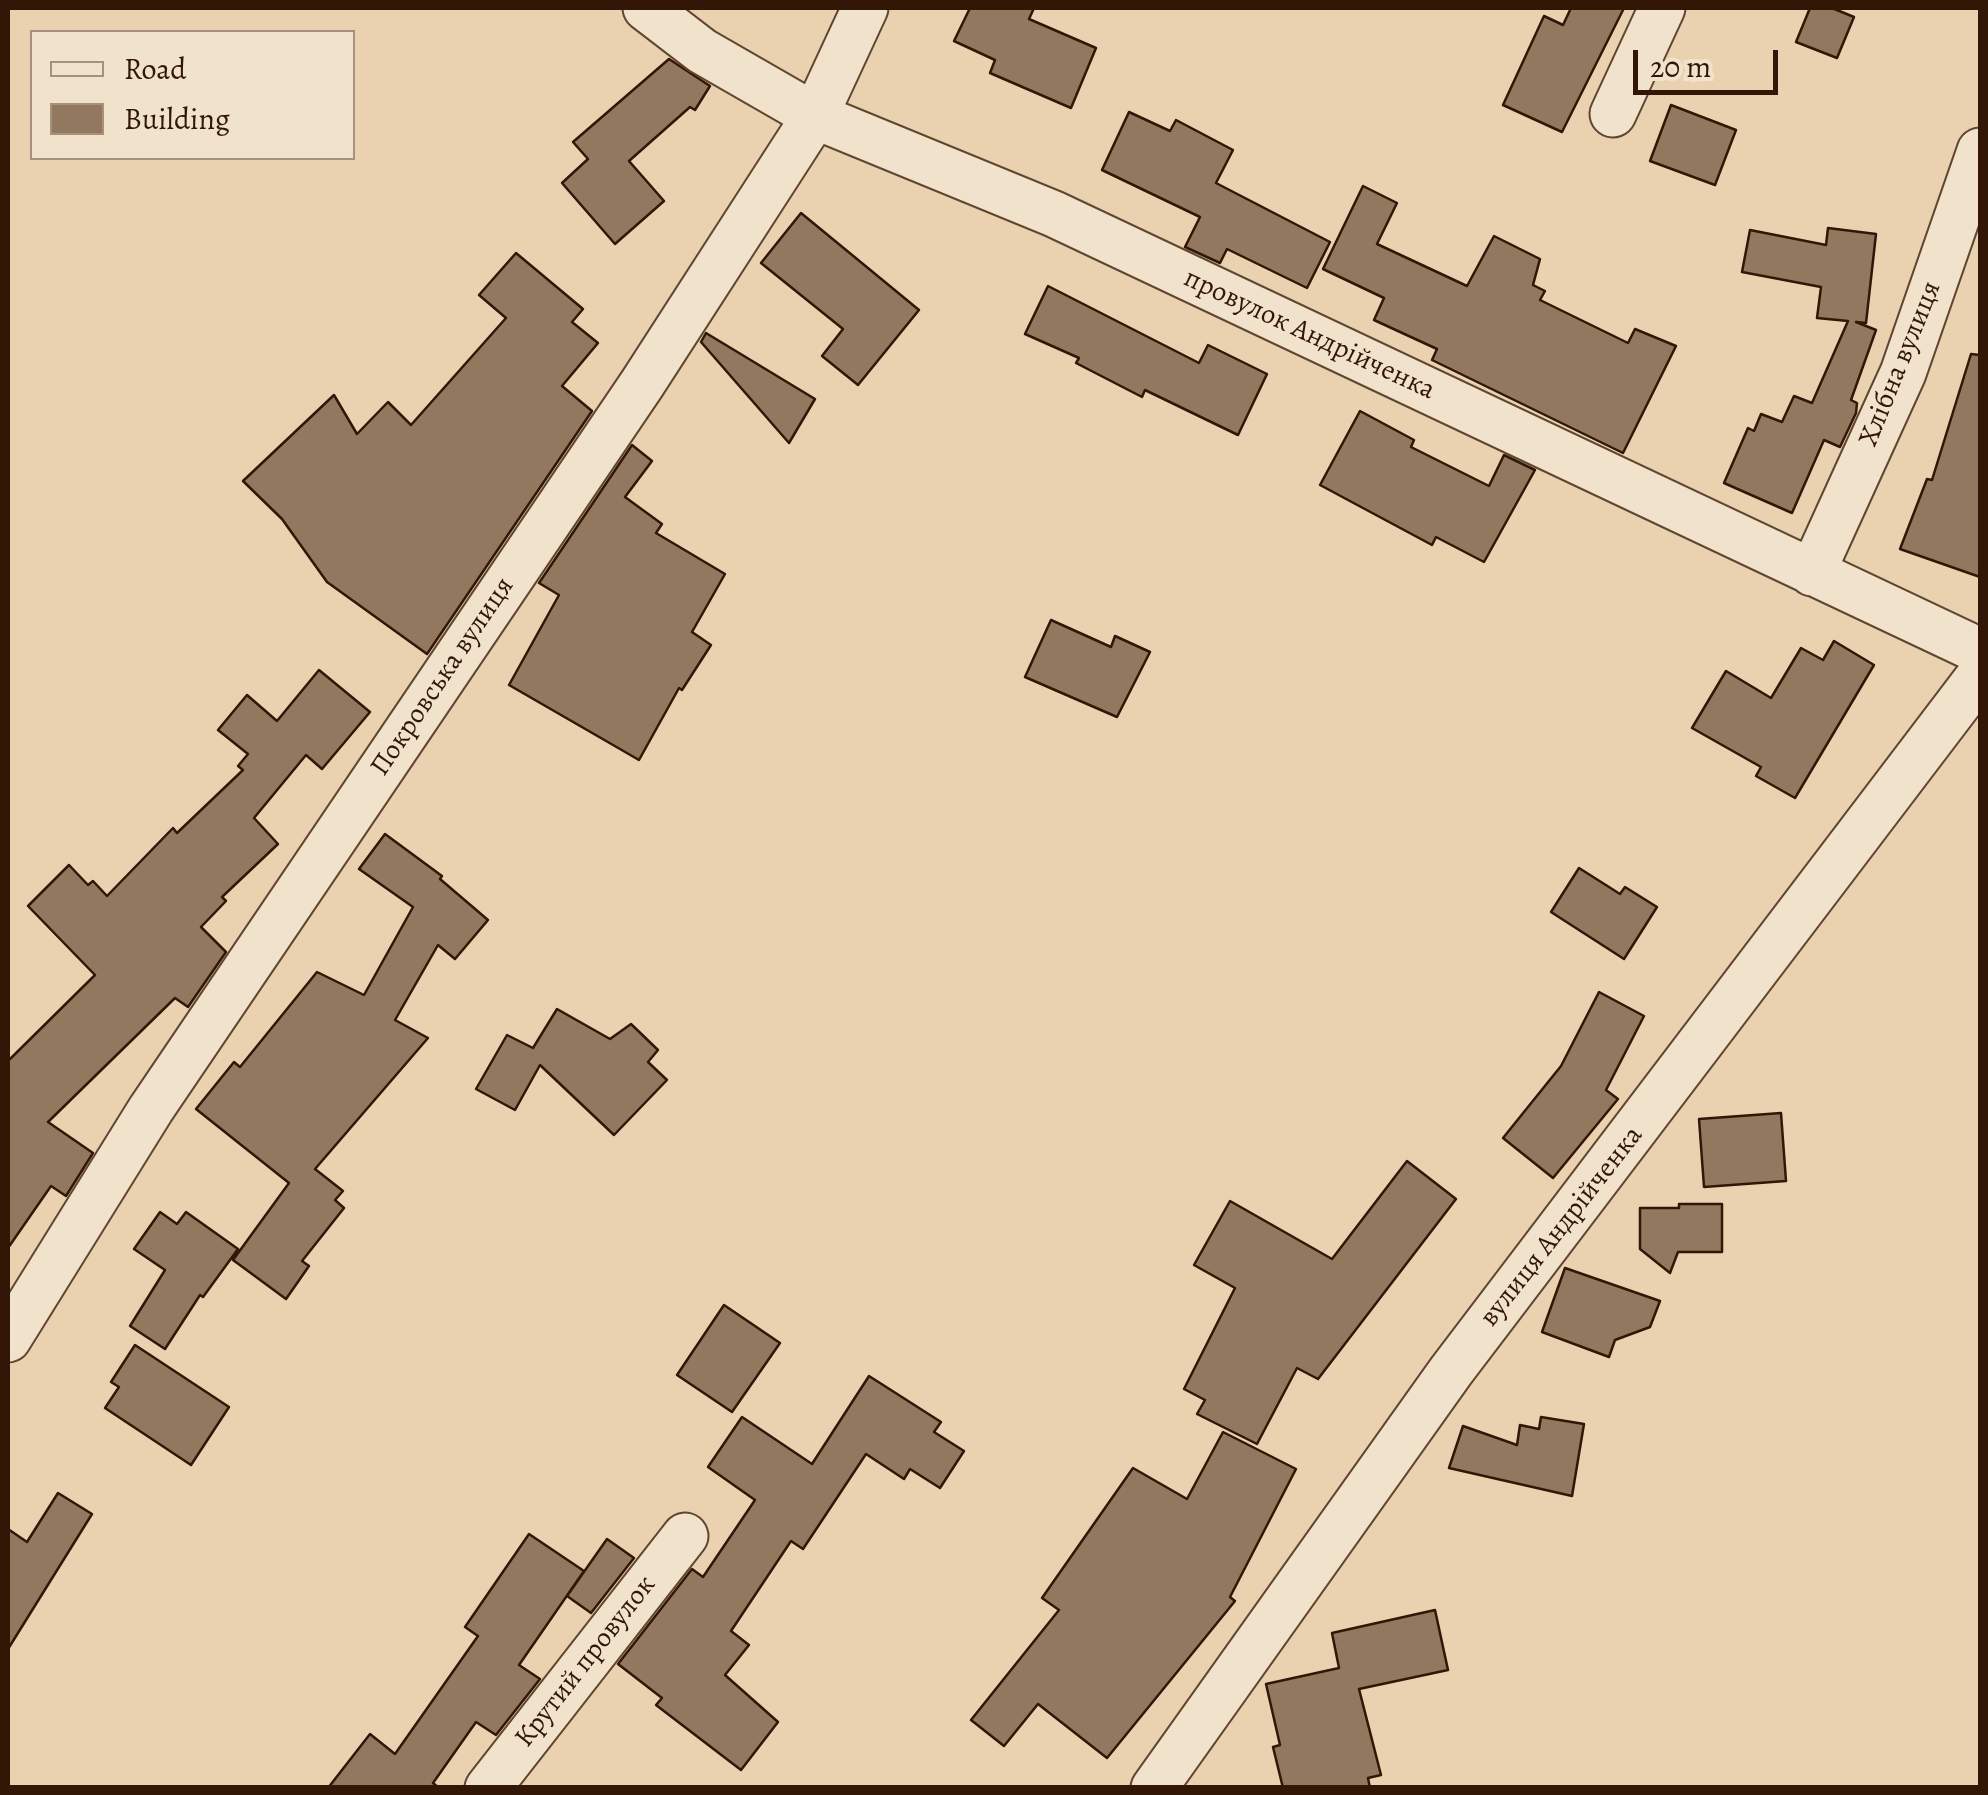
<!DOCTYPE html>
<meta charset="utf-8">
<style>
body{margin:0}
#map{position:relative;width:1988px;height:1795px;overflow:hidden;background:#ead2b1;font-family:Alegreya,serif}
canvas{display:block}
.frame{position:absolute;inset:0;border:10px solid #321706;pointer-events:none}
.legend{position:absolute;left:30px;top:30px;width:325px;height:130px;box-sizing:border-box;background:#f1e2cc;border:2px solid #a5917d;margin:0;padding:12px 18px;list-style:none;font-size:30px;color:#321706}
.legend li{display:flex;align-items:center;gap:20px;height:50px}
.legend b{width:50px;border:2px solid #a5917d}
.scale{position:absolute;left:1633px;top:50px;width:145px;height:45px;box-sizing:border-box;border:5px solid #321706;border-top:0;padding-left:12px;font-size:30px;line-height:35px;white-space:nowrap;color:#321706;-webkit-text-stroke:8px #f1e2cc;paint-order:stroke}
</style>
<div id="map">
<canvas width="1988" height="1795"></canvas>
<div class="frame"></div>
<ul class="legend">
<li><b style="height:12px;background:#f1e2cc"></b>Road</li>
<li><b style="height:28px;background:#92785f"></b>Building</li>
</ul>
<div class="scale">20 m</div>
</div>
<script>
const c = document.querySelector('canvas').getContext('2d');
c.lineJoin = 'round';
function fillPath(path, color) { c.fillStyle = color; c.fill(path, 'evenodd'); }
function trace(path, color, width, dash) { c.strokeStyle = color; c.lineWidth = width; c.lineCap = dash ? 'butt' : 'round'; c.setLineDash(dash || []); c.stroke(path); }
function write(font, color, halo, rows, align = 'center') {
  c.font = font + ' Alegreya,serif'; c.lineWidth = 9; c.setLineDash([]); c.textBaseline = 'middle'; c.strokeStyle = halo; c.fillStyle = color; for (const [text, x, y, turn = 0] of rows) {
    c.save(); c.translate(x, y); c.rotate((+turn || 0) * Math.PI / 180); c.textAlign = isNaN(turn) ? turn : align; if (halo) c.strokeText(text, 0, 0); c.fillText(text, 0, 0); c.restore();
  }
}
const building = new Path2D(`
 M 970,8 L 1034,8 L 1029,19 L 1096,48 L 1071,108 L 990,73 L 995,60 L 954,41 Z
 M 1571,8 L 1624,8 L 1562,132 L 1503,105 L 1544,16 L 1563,25 Z
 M 1810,8 L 1832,8 L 1854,17 L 1837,58 L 1796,42 Z
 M 669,59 L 710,86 L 695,110 L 690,107 L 629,161 L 664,201 L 615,244 L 562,183 L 588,159 L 573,142 Z
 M 1671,105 L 1736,130 L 1715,185 L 1650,161 Z
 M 1129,112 L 1170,131 L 1176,120 L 1233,150 L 1216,183 L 1330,242 L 1307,288 L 1227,249 L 1220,263 L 1185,247 L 1200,217 L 1102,170 Z
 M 1363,186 L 1397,203 L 1377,244 L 1467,286 L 1494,236 L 1540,259 L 1533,285 L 1545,291 L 1540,300 L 1628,343 L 1635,329 L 1676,346 L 1623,453 L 1432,360 L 1437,349 L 1374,320 L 1384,298 L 1323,269 Z
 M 801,213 L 919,310 L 858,385 L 822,356 L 843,329 L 761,263 Z
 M 1828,228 L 1876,234 L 1866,323 L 1856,322 L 1876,330 L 1851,400 L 1857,403 L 1856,413 L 1840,447 L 1824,440 L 1792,513 L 1724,483 L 1748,428 L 1754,431 L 1761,414 L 1782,422 L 1794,396 L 1812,403 L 1848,321 L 1817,318 L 1821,287 L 1742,272 L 1750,230 L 1826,245 Z
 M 516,253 L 583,309 L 572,322 L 598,343 L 562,386 L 592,411 L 427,654 L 327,582 L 282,519 L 243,481 L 334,395 L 357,434 L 388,402 L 411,425 L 506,318 L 479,295 Z
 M 1048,286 L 1199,363 L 1208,345 L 1267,374 L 1238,435 L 1145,390 L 1142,397 L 1076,363 L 1079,358 L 1025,334 Z
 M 706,333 L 815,399 L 789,443 L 701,342 Z
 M 1971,354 L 1980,355 L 1980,577 L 1900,549 L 1927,479 L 1932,480 Z
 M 1360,411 L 1414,440 L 1411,447 L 1489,486 L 1504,455 L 1535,470 L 1484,562 L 1436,537 L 1432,545 L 1320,485 Z
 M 632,445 L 652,461 L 625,497 L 662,524 L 656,533 L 725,574 L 692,632 L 711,645 L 682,690 L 679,688 L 639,760 L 509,685 L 559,595 L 539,583 Z
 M 1051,620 L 1111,647 L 1115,636 L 1150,652 L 1117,717 L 1025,677 Z
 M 1834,641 L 1874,665 L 1795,798 L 1756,776 L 1761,767 L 1692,728 L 1726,671 L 1771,698 L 1801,648 L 1823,660 Z
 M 319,670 L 370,712 L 322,769 L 306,755 L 254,818 L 278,844 L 222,897 L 226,901 L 201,927 L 226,952 L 188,1007 L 175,998 L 48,1122 L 93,1153 L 66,1196 L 51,1186 L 8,1248 L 8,1061 L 95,975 L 28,906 L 69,865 L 88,885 L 93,881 L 107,896 L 173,828 L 177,833 L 243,770 L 238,766 L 248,754 L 218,730 L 247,695 L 277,721 Z
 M 385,834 L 442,876 L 440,879 L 488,920 L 455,959 L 438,945 L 395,1020 L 428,1038 L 315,1169 L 343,1191 L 335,1200 L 344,1208 L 302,1261 L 309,1266 L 286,1299 L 233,1260 L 289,1183 L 196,1109 L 234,1062 L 240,1067 L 317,972 L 364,995 L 413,907 L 359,869 Z
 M 1579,868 L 1620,894 L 1625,887 L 1657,907 L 1624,959 L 1551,912 Z
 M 1599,992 L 1644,1016 L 1606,1090 L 1618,1099 L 1553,1178 L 1503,1138 L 1561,1066 Z
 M 557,1009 L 610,1039 L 631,1024 L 658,1050 L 648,1062 L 667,1080 L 614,1135 L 540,1065 L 515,1110 L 476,1089 L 507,1035 L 533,1048 Z
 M 1781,1113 L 1786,1181 L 1704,1187 L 1699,1119 Z
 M 1407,1161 L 1456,1199 L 1318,1379 L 1297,1368 L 1257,1444 L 1197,1414 L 1205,1400 L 1184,1389 L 1235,1288 L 1194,1265 L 1230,1201 L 1332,1259 Z
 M 1679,1204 L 1722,1204 L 1722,1252 L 1678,1252 L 1670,1273 L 1640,1249 L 1640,1208 L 1679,1208 Z
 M 160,1212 L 177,1224 L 186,1212 L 238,1249 L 203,1297 L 200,1295 L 165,1349 L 130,1326 L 165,1270 L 134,1249 Z
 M 1565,1268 L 1660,1301 L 1650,1327 L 1615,1340 L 1609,1357 L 1542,1332 Z
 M 724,1305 L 780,1343 L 732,1412 L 677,1375 Z
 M 135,1345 L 229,1407 L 191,1465 L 105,1408 L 119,1387 L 111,1382 Z
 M 869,1376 L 941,1422 L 934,1432 L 964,1451 L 940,1488 L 910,1469 L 904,1479 L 866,1454 L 803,1549 L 791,1541 L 731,1631 L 749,1645 L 725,1675 L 778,1722 L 741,1770 L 656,1705 L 662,1698 L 618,1664 L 692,1569 L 703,1577 L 755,1500 L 708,1467 L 742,1417 L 812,1464 Z
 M 1541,1417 L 1584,1424 L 1572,1496 L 1449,1468 L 1463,1426 L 1517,1445 L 1520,1425 L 1539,1429 Z
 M 1223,1432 L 1296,1469 L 1230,1597 L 1235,1601 L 1107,1758 L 1038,1704 L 1004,1746 L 971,1720 L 1059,1610 L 1042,1598 L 1133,1468 L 1187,1499 Z
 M 58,1493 L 92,1514 L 8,1649 L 8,1529 L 27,1542 Z
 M 529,1534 L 584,1571 L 519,1665 L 540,1679 L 496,1735 L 476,1722 L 433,1783 L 439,1788 L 328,1788 L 370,1734 L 395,1754 L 478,1636 L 465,1627 Z
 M 607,1539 L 634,1558 L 591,1613 L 567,1596 Z
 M 1435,1610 L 1448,1670 L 1359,1689 L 1381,1775 L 1368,1778 L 1370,1788 L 1283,1788 L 1273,1747 L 1280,1745 L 1266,1684 L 1339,1668 L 1332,1633 Z`);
const street = new Path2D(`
 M 646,8 L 702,51 L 815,116 L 1054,214 L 1980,651
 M 1613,114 L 1662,8
 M 1812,573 L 1903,373 L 1980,151
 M 8,1339 L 151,1109 L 642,384 L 815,116 L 865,8
 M 488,1788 L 685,1536
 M 1154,1788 L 1451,1371 L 1980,675`);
const streetNames = [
 ["провулок Андрійченка",1309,335,25],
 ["Хлібна вулиця",1901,364,-68],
 ["Покровська вулиця",443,677,-56],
 ["вулиця Андрійченка",1562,1227,-52],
 ["Крутий провулок",586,1662,-52]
];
fillPath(building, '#92785f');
trace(building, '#321706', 2.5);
trace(street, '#604631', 49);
trace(street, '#f1e2cc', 45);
write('28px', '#321706', '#f1e2cc', streetNames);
</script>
